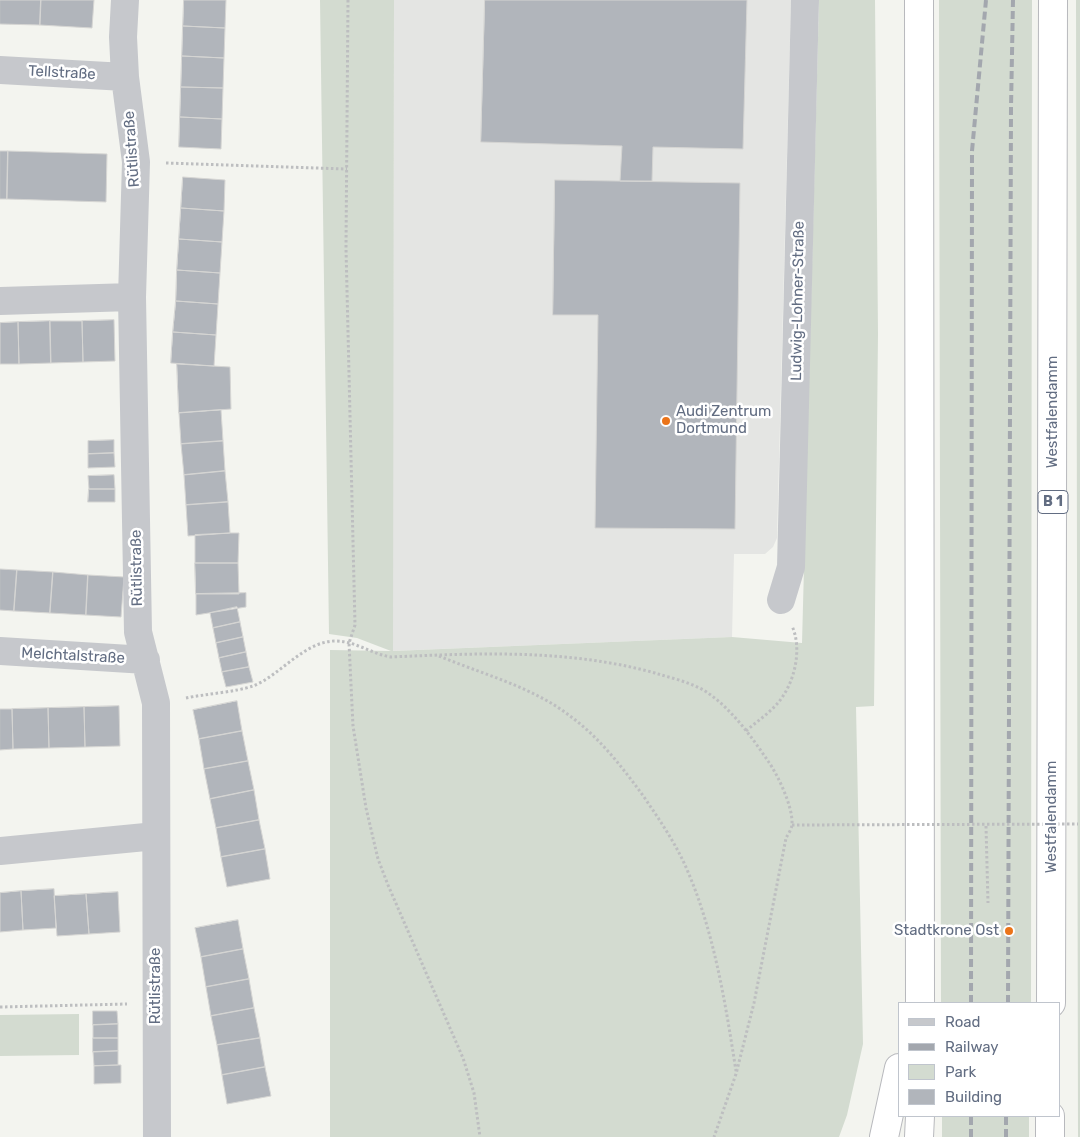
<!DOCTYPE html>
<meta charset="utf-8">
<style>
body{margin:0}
#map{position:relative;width:1080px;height:1137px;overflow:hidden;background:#f3f4ef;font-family:Rubik,sans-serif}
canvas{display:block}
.legend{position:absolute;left:898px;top:1002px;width:162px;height:115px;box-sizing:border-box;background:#fff;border:1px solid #c0c5cd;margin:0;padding:6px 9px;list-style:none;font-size:15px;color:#626d82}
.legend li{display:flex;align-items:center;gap:10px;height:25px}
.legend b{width:25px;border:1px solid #c0c5cd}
</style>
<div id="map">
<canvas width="1080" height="1137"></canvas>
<ul class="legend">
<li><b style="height:6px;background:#c6c8cc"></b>Road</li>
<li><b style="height:6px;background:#a3a7ae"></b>Railway</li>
<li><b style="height:14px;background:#d3dbd0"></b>Park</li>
<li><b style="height:14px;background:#b1b5bb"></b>Building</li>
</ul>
</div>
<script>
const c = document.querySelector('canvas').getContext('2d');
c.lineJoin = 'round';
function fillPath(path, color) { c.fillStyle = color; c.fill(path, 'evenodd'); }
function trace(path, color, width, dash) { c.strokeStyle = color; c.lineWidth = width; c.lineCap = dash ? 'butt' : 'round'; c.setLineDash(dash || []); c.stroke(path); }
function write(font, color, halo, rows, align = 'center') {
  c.font = font + ' Rubik,sans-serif'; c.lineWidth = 5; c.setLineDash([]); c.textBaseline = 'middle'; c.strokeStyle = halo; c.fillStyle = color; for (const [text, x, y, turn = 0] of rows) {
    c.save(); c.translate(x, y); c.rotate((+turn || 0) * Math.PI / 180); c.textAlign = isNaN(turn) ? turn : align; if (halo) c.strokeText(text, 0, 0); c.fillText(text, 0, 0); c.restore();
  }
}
const built = new Path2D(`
 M 394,0 L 791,0 L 777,538 L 773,547 L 765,554 L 734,554 L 732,637 L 392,651 Z`);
const green = new Path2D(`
 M 320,0 L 394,0 L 393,651 L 732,637 L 802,643 L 819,0 L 875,0 L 878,334 L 874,706 L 856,707 L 863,1044 L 847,1115 L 839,1137 L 330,1137 L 330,650 L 391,651 L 357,638 L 329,634 Z
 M 939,0 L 1032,0 L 1031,1003 L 941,1003 Z
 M 1076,0 L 1080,0 L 1080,1137 L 1078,1137 Z
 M 79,1014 L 79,1055 L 0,1056 L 0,1015 Z
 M 942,1116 L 1029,1116 L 1029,1137 L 942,1137 Z`);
const building = new Path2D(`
 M 0,0 L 41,0 L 40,25 L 0,24 Z
 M 41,0 L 94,0 L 92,28 L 40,25 Z
 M 184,0 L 226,0 L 225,28 L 183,26 Z
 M 485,0 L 747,0 L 743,149 L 653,147 L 652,181 L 620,181 L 622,146 L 481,142 Z
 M 183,26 L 225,28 L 224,58 L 182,56 Z
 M 182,56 L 224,58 L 223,88 L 181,87 Z
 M 181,87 L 223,88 L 222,119 L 180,117 Z
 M 180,117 L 222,119 L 221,149 L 179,147 Z
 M 0,151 L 8,151 L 7,199 L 0,199 Z
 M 8,151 L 107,154 L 106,202 L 7,199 Z
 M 183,177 L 225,180 L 224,211 L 181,208 Z
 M 555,180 L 740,183 L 735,529 L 595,528 L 598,315 L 553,315 Z
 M 181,208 L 224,211 L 222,242 L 179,239 Z
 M 179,239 L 222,242 L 220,273 L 177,270 Z
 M 177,270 L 220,273 L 218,304 L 176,301 Z
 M 176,301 L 218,304 L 216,335 L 173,332 Z
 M 114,320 L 115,361 L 83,362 L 82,321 Z
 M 50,321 L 82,321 L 83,362 L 51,363 Z
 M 50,321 L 51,363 L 19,364 L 18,322 Z
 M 18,322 L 19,364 L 0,364 L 0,323 Z
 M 173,332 L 216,335 L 214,366 L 171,363 Z
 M 177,364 L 230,367 L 231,409 L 179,413 Z
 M 221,410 L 223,441 L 181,444 L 179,413 Z
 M 114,440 L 114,453 L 88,454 L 88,441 Z
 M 223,441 L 225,471 L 184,475 L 181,444 Z
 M 114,453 L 115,467 L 88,468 L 88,454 Z
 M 225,471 L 228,502 L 186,505 L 184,475 Z
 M 114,475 L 115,489 L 89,489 L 88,476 Z
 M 89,489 L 115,489 L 115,502 L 88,502 Z
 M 228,502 L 230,533 L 188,536 L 186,505 Z
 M 230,533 L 239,533 L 238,563 L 195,563 L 195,535 Z
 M 195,563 L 238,563 L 239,594 L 196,594 Z
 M 0,569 L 17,570 L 14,611 L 0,610 Z
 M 17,570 L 53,572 L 50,613 L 14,611 Z
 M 53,572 L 88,575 L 86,615 L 50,613 Z
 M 88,575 L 124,577 L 121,617 L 86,615 Z
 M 246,593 L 246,607 L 196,615 L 196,594 Z
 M 237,607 L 240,622 L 213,628 L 210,613 Z
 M 240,622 L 243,637 L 216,643 L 213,628 Z
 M 243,637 L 246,652 L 219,658 L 216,643 Z
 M 246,652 L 249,667 L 222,672 L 219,658 Z
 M 249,667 L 253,682 L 226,687 L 222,672 Z
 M 237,701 L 242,731 L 199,739 L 193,710 Z
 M 119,706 L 120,746 L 85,747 L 84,707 Z
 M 84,707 L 85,747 L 49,748 L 48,708 Z
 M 48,708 L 49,748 L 13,749 L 12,709 Z
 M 0,709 L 12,709 L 13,749 L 0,750 Z
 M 242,731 L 248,761 L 204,769 L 199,739 Z
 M 248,761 L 254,790 L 210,799 L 204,769 Z
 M 254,790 L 259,820 L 216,828 L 210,799 Z
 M 259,820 L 265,849 L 221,857 L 216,828 Z
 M 265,849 L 270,879 L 227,887 L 221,857 Z
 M 54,889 L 56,928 L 23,930 L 21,891 Z
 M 21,891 L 23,930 L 0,932 L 0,893 Z
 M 118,892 L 120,932 L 89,934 L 86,894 Z
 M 86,894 L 89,934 L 57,936 L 54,896 Z
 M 238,920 L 243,949 L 201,957 L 195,928 Z
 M 243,949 L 249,979 L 206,987 L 201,957 Z
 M 249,979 L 254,1008 L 211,1016 L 206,987 Z
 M 254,1008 L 260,1038 L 217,1045 L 211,1016 Z
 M 93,1011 L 117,1011 L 118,1024 L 93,1025 Z
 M 118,1024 L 118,1038 L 93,1038 L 93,1025 Z
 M 93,1038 L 118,1038 L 118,1051 L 93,1052 Z
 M 260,1038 L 265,1067 L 222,1075 L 217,1045 Z
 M 118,1051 L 118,1065 L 94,1066 L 93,1052 Z
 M 118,1065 L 121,1065 L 121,1083 L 94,1084 L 94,1066 Z
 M 265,1067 L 271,1096 L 227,1104 L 222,1075 Z`);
const path = new Path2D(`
 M 348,0 L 346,248 L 355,625 L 349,643 L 353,726 L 366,808 L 378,859 L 388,885 L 463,1058 L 474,1093 L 480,1137
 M 166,163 L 347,169
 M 439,656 C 482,674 533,687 570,716 C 599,737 623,768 644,797 C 659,819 674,841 685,865 C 714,930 725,1001 736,1071
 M 186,698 C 205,694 236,692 253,686 C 281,675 305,640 337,641 C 357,642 372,654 391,657 C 480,653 568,649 655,673 C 671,678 690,682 705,691 C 731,708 751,736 768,761 C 778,775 793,807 792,824 C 792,829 788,834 786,838 L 754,1003 L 736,1074 L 714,1137
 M 746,731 C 756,722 767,715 776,705 C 794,686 803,650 792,626
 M 986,826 L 988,903
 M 0,1007 L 127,1004`);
const minor = new Path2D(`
 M 125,0 L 123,37 L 125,77 L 136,162 L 132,297 L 138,632 L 156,703 L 157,1137
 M 0,70 L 125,77
 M 0,301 L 132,297
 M 781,600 L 791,567 L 805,0
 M 0,651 L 146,660
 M 0,851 L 156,836`);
const highway = new Path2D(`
 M 919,0 L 920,1003
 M 1051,1003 L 1053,0
 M 884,1137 L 899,1068
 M 919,1137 L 920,1116
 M 1050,1137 L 1050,1116`);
const rail = new Path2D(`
 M 971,1003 L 972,151 L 986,0
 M 1008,1003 L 1011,108 L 1013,0
 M 971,1137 L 971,1116
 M 1006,1137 L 1006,1116`);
const pathBridge = new Path2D(`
 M 792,825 L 1078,824`);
const markers = [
 [666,421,5,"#eb7419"],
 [1009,931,5,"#eb7419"]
];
const shields = [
 [1053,502,30]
];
const shieldNames = [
 ["B 1",1053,502]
];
const streetNames = [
 ["Tellstraße",62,73,3],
 ["Rütlistraße",132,149,-94],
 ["Ludwig-Lohner-Straße",798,301,-89],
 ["Westfalendamm",1053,412,-90],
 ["Rütlistraße",137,568,-91],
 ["Melchtalstraße",73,656,3],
 ["Westfalendamm",1052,817,-90],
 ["Rütlistraße",156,986,-90]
];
const poiNames = [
 ["Audi Zentrum",676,412],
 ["Dortmund",676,429],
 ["Stadtkrone Ost",999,931,"right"]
];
fillPath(built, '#e4e5e3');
fillPath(green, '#d3dbd0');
fillPath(building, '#b1b5bb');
trace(building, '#d5d5d3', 1);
trace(highway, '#b8b9bd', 30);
trace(path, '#bdbec0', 3, [2.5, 2.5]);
trace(minor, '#c6c8cc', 28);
trace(highway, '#fff', 28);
trace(rail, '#a3a7ae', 4, [8, 4]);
trace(pathBridge, '#bdbec0', 3, [2.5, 2.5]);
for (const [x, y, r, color] of markers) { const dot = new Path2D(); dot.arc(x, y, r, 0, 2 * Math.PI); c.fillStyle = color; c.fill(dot); trace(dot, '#fff', 2); }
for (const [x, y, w] of shields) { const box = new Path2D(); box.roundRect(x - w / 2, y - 11.5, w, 23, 4); c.fillStyle = '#fff'; c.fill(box); trace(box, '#626d82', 1); }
write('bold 14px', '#626d82', null, shieldNames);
write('15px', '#626d82', '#fff', streetNames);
write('15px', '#626d82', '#fff', poiNames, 'left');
</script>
